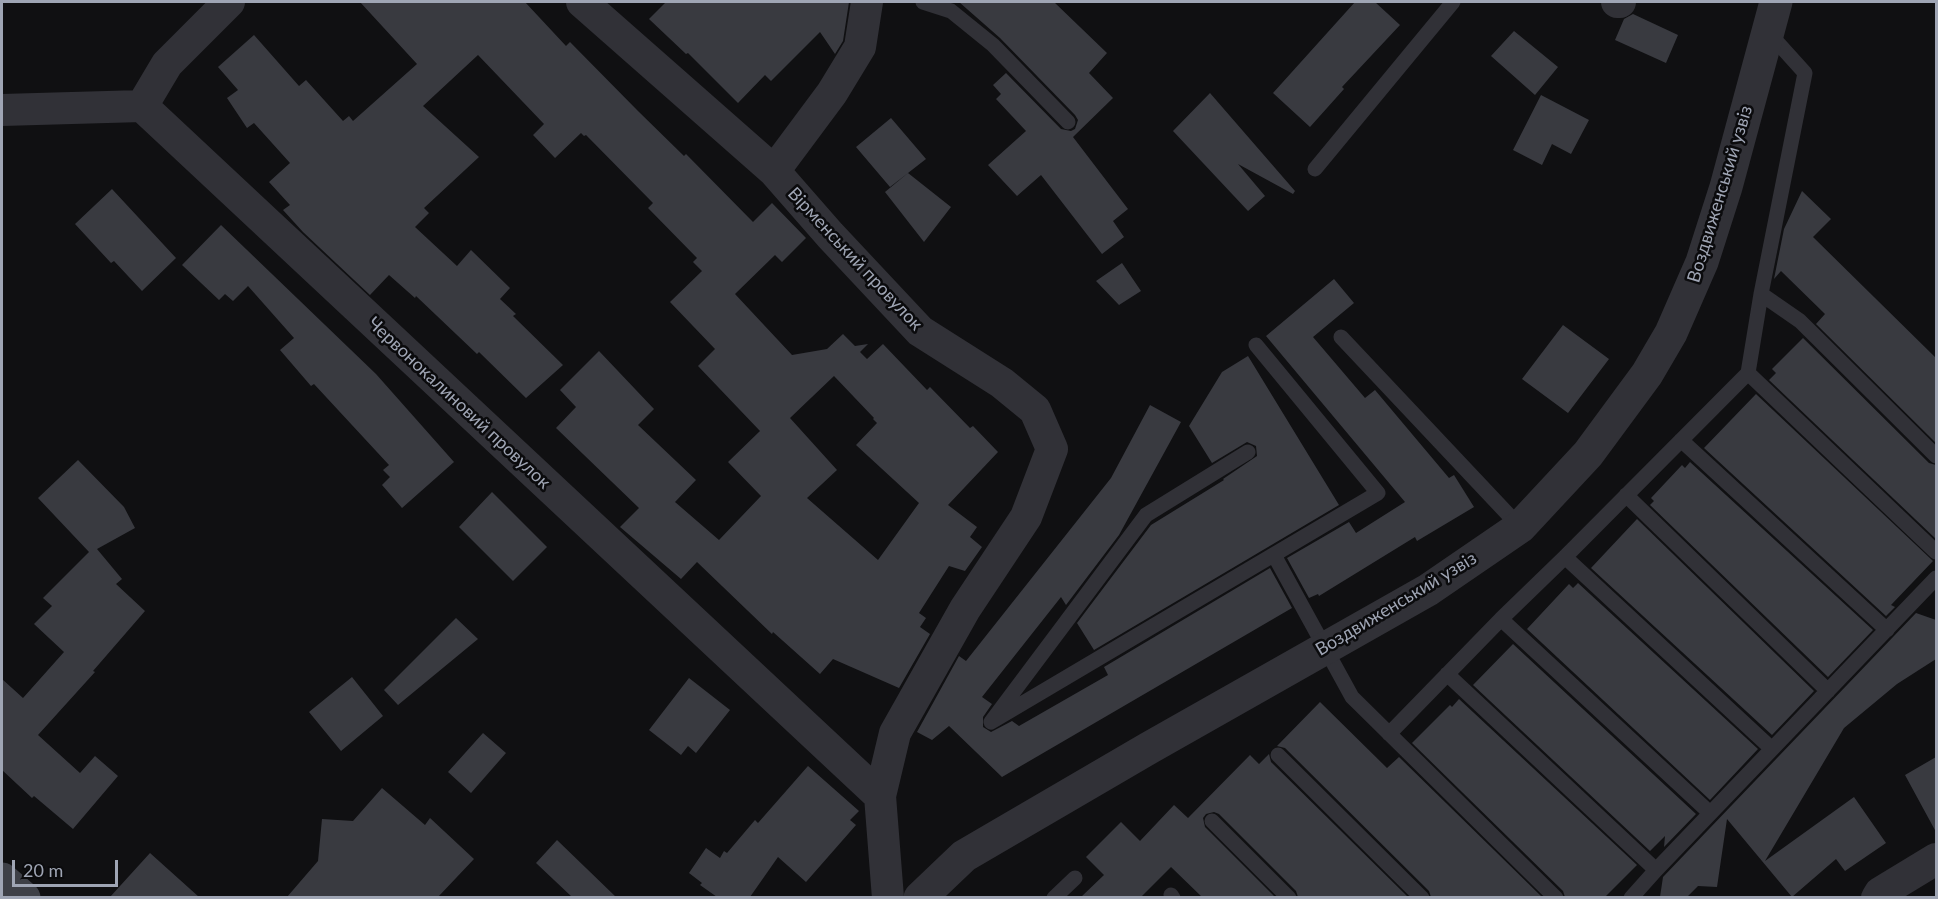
<!DOCTYPE html>
<meta charset="utf-8">
<style>
body{margin:0}
#map{position:relative;width:1938px;height:899px;overflow:hidden;background:#101012;font-family:Lato,sans-serif}
canvas{display:block}
.frame{position:absolute;inset:0;border:3px solid #9fa5b4;pointer-events:none}
.scale{position:absolute;left:12px;top:860px;width:106px;height:27px;box-sizing:border-box;border:3px solid #9fa5b4;border-top:0;padding-left:8px;font-size:18px;line-height:21px;white-space:nowrap;color:#9fa5b4;-webkit-text-stroke:4px #0b0b0d;paint-order:stroke}
</style>
<div id="map">
<canvas width="1938" height="899"></canvas>
<div class="frame"></div>
<div class="scale">20 m</div>
</div>
<script>
const c = document.querySelector('canvas').getContext('2d');
c.lineJoin = 'round';
function fillPath(path, color) { c.fillStyle = color; c.fill(path, 'evenodd'); }
function trace(path, color, width, dash) { c.strokeStyle = color; c.lineWidth = width; c.lineCap = dash ? 'butt' : 'round'; c.setLineDash(dash || []); c.stroke(path); }
function write(font, color, halo, rows, align = 'center') {
  c.font = font + ' Lato,sans-serif'; c.lineWidth = 5; c.setLineDash([]); c.textBaseline = 'middle'; c.strokeStyle = halo; c.fillStyle = color; for (const [text, x, y, turn = 0] of rows) {
    c.save(); c.translate(x, y); c.rotate((+turn || 0) * Math.PI / 180); c.textAlign = isNaN(turn) ? turn : align; if (halo) c.strokeText(text, 0, 0); c.fillText(text, 0, 0); c.restore();
  }
}
const building = new Path2D(`
 M 360,2 L 525,2 L 566,46 L 570,42 L 638,111 L 684,156 L 686,154 L 753,222 L 772,203 L 806,238 L 782,262 L 775,255 L 735,294 L 792,355 L 827,349 L 843,334 L 855,346 L 868,344 L 860,352 L 867,359 L 883,344 L 927,390 L 930,387 L 970,428 L 973,426 L 998,452 L 948,505 L 977,527 L 970,537 L 982,547 L 965,571 L 949,566 L 919,613 L 926,618 L 920,627 L 930,634 L 899,688 L 833,659 L 820,674 L 773,632 L 772,634 L 697,562 L 681,579 L 620,527 L 639,508 L 556,428 L 576,407 L 560,390 L 599,351 L 654,409 L 638,425 L 696,480 L 675,502 L 719,540 L 761,496 L 728,462 L 760,431 L 698,366 L 715,349 L 670,302 L 702,271 L 693,262 L 697,258 L 648,208 L 653,203 L 586,135 L 584,136 L 581,133 L 555,158 L 533,135 L 544,124 L 478,55 L 423,106 L 479,157 L 424,208 L 429,213 L 415,227 L 457,266 L 471,250 L 510,288 L 500,299 L 516,314 L 513,316 L 563,365 L 526,398 L 479,352 L 477,354 L 416,296 L 415,298 L 389,275 L 370,295 L 303,232 L 283,210 L 290,205 L 269,182 L 290,163 L 254,123 L 247,128 L 227,98 L 238,90 L 218,67 L 254,35 L 299,86 L 306,80 L 343,121 L 349,116 L 353,121 L 417,64 ZM 834,376 L 874,418 L 873,419 L 877,423 L 856,445 L 919,503 L 878,560 L 807,498 L 837,470 L 790,418 Z
 M 666,2 L 849,2 L 843,41 L 835,54 L 820,32 L 771,81 L 765,75 L 738,103 L 688,53 L 686,54 L 649,19 Z
 M 959,2 L 1054,2 L 1107,53 L 1089,73 L 1113,98 L 1073,137 L 1128,209 L 1113,221 L 1124,237 L 1102,254 L 1041,175 L 1017,196 L 988,165 L 1026,131 L 996,99 L 1001,94 L 993,85 L 1006,73 L 1061,129 L 1071,131 L 1075,129 L 1078,120 L 1075,115 L 1000,38 Z
 M 1355,2 L 1375,2 L 1400,25 L 1342,87 L 1344,89 L 1310,127 L 1273,93 Z
 M 1633,14 L 1678,35 L 1666,63 L 1615,40 L 1624,19 Z
 M 1514,31 L 1558,67 L 1535,95 L 1491,56 Z
 M 1210,93 L 1295,191 L 1293,194 L 1238,164 L 1265,196 L 1248,211 L 1173,131 Z
 M 1541,95 L 1589,120 L 1571,154 L 1552,144 L 1542,165 L 1513,150 Z
 M 891,118 L 926,159 L 890,187 L 856,147 Z
 M 908,173 L 951,207 L 924,242 L 885,192 Z
 M 112,189 L 176,258 L 142,291 L 114,261 L 111,263 L 75,224 Z
 M 1802,191 L 1831,219 L 1813,237 L 1936,358 L 1936,443 L 1816,324 L 1825,314 L 1781,271 L 1774,279 L 1784,229 Z
 M 221,225 L 376,374 L 454,462 L 402,508 L 382,485 L 390,477 L 383,470 L 389,465 L 314,384 L 311,386 L 280,350 L 294,338 L 248,286 L 233,301 L 225,294 L 219,300 L 182,265 Z
 M 1122,263 L 1141,291 L 1119,305 L 1096,281 Z
 M 1334,279 L 1354,303 L 1313,337 L 1365,398 L 1375,390 L 1449,478 L 1454,475 L 1474,507 L 1417,541 L 1415,537 L 1319,596 L 1318,594 L 1309,598 L 1287,558 L 1349,522 L 1356,533 L 1405,502 L 1266,336 Z
 M 1563,325 L 1609,359 L 1568,413 L 1522,379 Z
 M 1803,338 L 1929,463 L 1936,465 L 1936,539 L 1769,380 L 1776,373 L 1772,369 Z
 M 1248,356 L 1339,505 L 1094,650 L 1077,623 L 1151,525 L 1224,480 L 1223,479 L 1257,456 L 1256,446 L 1247,442 L 1212,463 L 1189,426 L 1222,372 Z
 M 1756,394 L 1933,561 L 1891,605 L 1895,607 L 1886,616 L 1704,448 Z
 M 1150,405 L 1181,422 L 1119,535 L 1066,605 L 1061,597 L 982,697 L 992,704 L 983,717 L 983,727 L 991,732 L 1012,721 L 1019,726 L 1108,675 L 1104,667 L 1270,568 L 1292,608 L 1002,777 L 949,726 L 932,740 L 917,732 L 959,656 L 966,661 L 1111,478 Z
 M 78,460 L 124,507 L 135,528 L 97,549 L 122,579 L 116,584 L 145,611 L 93,671 L 95,672 L 38,735 L 80,773 L 95,756 L 118,776 L 73,829 L 34,796 L 32,798 L 2,770 L 2,679 L 23,698 L 64,652 L 34,624 L 52,606 L 43,598 L 89,552 L 38,498 Z
 M 1690,462 L 1873,630 L 1828,677 L 1650,505 L 1654,501 L 1651,498 L 1682,465 L 1685,468 Z
 M 492,492 L 547,547 L 513,581 L 459,527 Z
 M 1637,519 L 1814,691 L 1772,735 L 1591,568 Z
 M 1578,583 L 1758,749 L 1710,800 L 1527,629 L 1569,584 L 1573,588 Z
 M 1916,613 L 1936,620 L 1936,659 L 1897,684 L 1844,728 L 1765,861 L 1854,797 L 1886,843 L 1845,871 L 1836,859 L 1792,897 L 1727,819 L 1717,887 L 1698,886 L 1687,897 L 1660,897 L 1663,877 Z
 M 456,618 L 478,639 L 398,705 L 384,690 Z
 M 1513,644 L 1696,814 L 1664,847 L 1665,836 L 1650,851 L 1473,685 Z
 M 352,677 L 383,716 L 341,751 L 309,712 Z
 M 689,678 L 730,710 L 696,753 L 688,746 L 681,755 L 649,730 Z
 M 1459,699 L 1637,865 L 1605,897 L 1565,897 L 1563,891 L 1412,743 L 1450,705 L 1452,707 Z
 M 1320,702 L 1387,768 L 1399,757 L 1542,897 L 1431,897 L 1429,891 L 1285,748 L 1277,746 Z
 M 483,733 L 506,753 L 471,793 L 448,772 Z
 M 1269,754 L 1271,762 L 1408,897 L 1298,897 L 1296,891 L 1219,814 L 1214,812 L 1206,814 L 1203,818 L 1205,827 L 1275,897 L 1202,897 L 1171,867 L 1141,897 L 1081,897 L 1104,875 L 1086,857 L 1121,822 L 1140,841 L 1174,805 L 1188,818 L 1250,755 L 1259,764 Z
 M 1936,757 L 1936,832 L 1905,775 Z
 M 808,766 L 859,811 L 850,820 L 856,825 L 806,882 L 778,857 L 750,897 L 717,897 L 700,885 L 702,883 L 689,873 L 706,848 L 720,858 L 724,851 L 727,853 L 755,820 L 758,823 Z
 M 382,788 L 425,825 L 430,818 L 474,859 L 438,897 L 287,897 L 318,861 L 322,819 L 353,821 Z
 M 557,840 L 616,897 L 572,897 L 536,863 Z
 M 150,853 L 199,897 L 110,897 Z`);
const service = new Path2D(`
 M 923,2 L 951,11 L 993,45 L 1068,122
 M 1315,169 L 1453,2
 M 1761,294 L 1800,321 L 1936,456
 M 1341,337 L 1520,527
 M 1748,373 L 1936,552
 M 1681,440 L 1887,630
 M 1248,452 L 1146,515 L 991,722 L 1378,493 L 1256,345
 M 1626,495 L 1828,691
 M 1274,555 L 1352,697 L 1556,898
 M 1565,557 L 1772,749
 M 1501,619 L 1710,813
 M 1447,674 L 1656,870
 M 1389,734 L 1501,619 L 1565,557 L 1748,373 L 1761,294 L 1805,73 L 1768,32
 M 1278,755 L 1422,898
 M 1212,821 L 1289,898
 M 1171,895 L 1173,898
 M 1054,898 L 1075,878
 M 1631,898 L 1656,870 L 1936,578`);
const minor = new Path2D(`
 M 582,2 L 774,171 L 830,235 L 920,331 L 1002,383 L 1035,410 L 1052,449 L 1026,517 L 965,609 L 895,733 L 880,796 L 888,898
 M 1617,2 L 1620,2
 M 142,106 L 167,64 L 229,2
 M 2,110 L 142,106 L 880,796
 M 774,171 L 832,93 L 860,47 L 867,2
 M 1877,898 L 1880,893 L 1936,859`);
const tertiary = new Path2D(`
 M 920,898 L 964,856 L 1149,748 L 1428,590 L 1520,527 L 1588,454 L 1647,374 L 1671,333 L 1702,262 L 1726,187 L 1776,2`);
const secondary = new Path2D(`
 M 2,879 L 24,898`);
const streetNames = [
 ["Воздвиженський узвіз",1720,194,-73],
 ["Вірменський провулок",855,259,47],
 ["Червонокалиновий провулок",459,403,43],
 ["Воздвиженський узвіз",1396,604,-31]
];
fillPath(building, '#393a40');
trace(service, '#313137', 15);
trace(minor, '#313137', 32);
trace(tertiary, '#313137', 33);
trace(secondary, '#3e4047', 33);
write('18px', '#9fa5b4', '#0b0b0d', streetNames);
</script>
